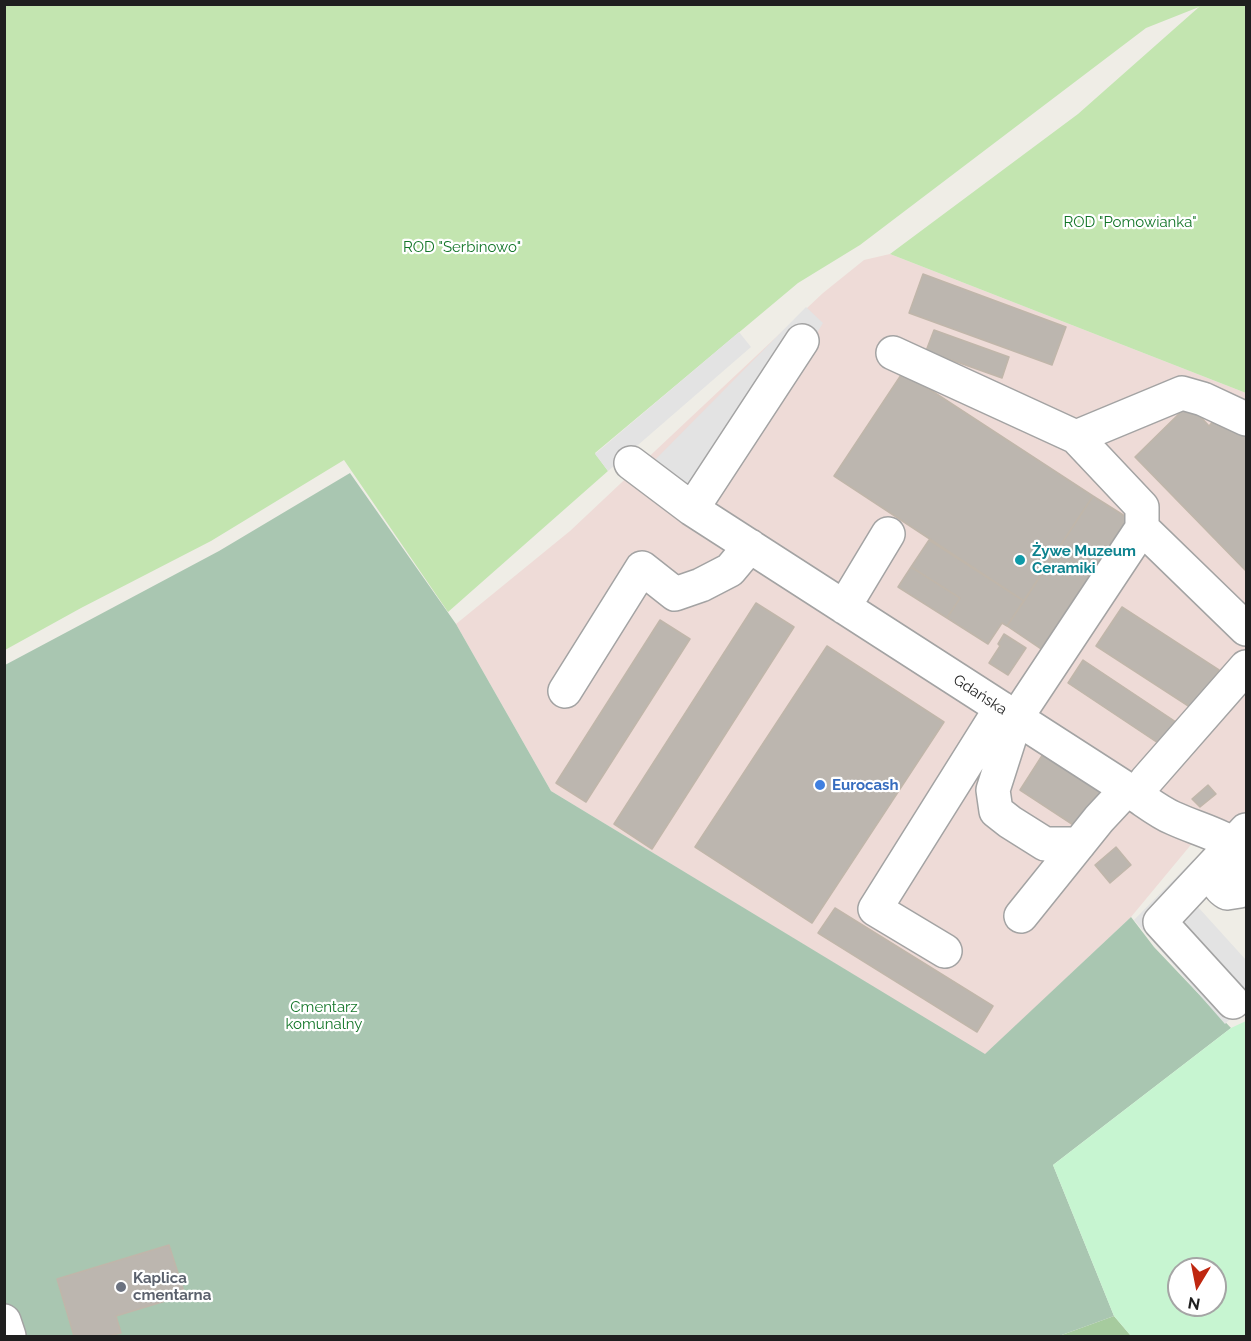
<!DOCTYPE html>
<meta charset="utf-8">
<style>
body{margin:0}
#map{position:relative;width:1251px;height:1341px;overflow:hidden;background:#efede6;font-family:Raleway,sans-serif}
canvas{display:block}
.frame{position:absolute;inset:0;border:6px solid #1f1f1f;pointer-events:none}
.north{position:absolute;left:1167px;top:1257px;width:60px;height:60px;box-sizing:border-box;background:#fff;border:2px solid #a5a5a5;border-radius:50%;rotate:190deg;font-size:16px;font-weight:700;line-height:24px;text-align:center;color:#1f1f1f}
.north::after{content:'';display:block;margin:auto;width:21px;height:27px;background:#bf2710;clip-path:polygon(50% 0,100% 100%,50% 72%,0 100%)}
</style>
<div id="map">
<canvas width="1251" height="1341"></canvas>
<div class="frame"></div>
<div class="north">N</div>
</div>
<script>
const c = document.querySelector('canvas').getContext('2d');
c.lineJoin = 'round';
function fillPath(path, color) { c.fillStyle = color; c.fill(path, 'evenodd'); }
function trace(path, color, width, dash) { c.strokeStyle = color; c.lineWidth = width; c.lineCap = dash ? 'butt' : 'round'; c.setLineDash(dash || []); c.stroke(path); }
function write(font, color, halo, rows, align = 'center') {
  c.font = font + ' Raleway,sans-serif'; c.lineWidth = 4.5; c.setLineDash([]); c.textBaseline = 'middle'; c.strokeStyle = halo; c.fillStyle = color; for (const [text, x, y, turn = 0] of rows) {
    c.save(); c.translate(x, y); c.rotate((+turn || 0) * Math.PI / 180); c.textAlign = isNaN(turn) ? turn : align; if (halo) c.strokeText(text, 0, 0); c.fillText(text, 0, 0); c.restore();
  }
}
const commercial = new Path2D(`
 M 890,254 L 1246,393 L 1246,830 L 1204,829 L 1131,917 L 985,1055 L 551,791 L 456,624 L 570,531 L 823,293 L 864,260 Z`);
const grass = new Path2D(`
 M 1199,4 L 1201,6 L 1203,4 L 1246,5 L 1246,393 L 890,254 L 1078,114 L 1199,7 L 1146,28 L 860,245 L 798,283 L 595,453 L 608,471 L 448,612 L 344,460 L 211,541 L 81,608 L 5,650 L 5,5 Z`);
const forest = new Path2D(`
 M 1114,1316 L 1131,1336 L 1059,1336 Z`);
const cemetery = new Path2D(`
 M 350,473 L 456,624 L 551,791 L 985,1054 L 1131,917 L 1154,947 L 1231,1028 L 1053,1165 L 1114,1316 L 1059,1336 L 5,1336 L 5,665 L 219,551 Z`);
const park = new Path2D(`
 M 1246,1021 L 1246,1336 L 1131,1336 L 1114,1316 L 1053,1165 L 1231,1028 ZM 1179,1269 L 1215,1269 L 1215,1305 L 1179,1305 Z`);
const parking = new Path2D(`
 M 806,307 L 823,323 L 716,501 L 650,465 Z
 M 739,332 L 751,347 L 608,471 L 595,454 Z
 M 1193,860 L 1218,887 L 1198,907 L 1246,960 L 1246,1003 L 1225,1024 L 1134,920 Z`);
const building = new Path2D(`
 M 923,274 L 1066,327 L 1052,365 L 909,313 Z
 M 934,330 L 1009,357 L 1002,378 L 926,351 Z
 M 903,372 L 1093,496 L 1024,601 L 834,476 Z
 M 1189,404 L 1209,426 L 1216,418 L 1246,429 L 1246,571 L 1135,457 Z
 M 1093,496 L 1128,518 L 1041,649 L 1007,626 Z
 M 929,540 L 1024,601 L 1007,626 L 1002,623 L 988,644 L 947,618 L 960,598 L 911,567 Z
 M 911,567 L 960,598 L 947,618 L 898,587 Z
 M 756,603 L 794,627 L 652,849 L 614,824 Z
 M 1122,607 L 1219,670 L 1193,709 L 1096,646 Z
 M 660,620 L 690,639 L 586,802 L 556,783 Z
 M 1004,634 L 1026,648 L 1008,675 L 989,663 L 1000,646 L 998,644 Z
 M 827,646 L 944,722 L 812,923 L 695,847 Z
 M 1083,660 L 1182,726 L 1167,749 L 1068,683 Z
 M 1045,751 L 1107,791 L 1081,830 L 1020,790 Z
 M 1208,785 L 1216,794 L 1200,807 L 1192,799 Z
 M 1116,847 L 1131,865 L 1110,883 L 1095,865 Z
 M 835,908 L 993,1006 L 977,1032 L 818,933 Z
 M 169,1245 L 185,1295 L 116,1316 L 121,1333 L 108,1336 L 74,1336 L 57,1279 Z`);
const minor = new Path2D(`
 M 893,353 L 1076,437 L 1142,507 L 1142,528
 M 1076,437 L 1182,393 L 1203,399 L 1246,419
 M 631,463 L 692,509 L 1136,795 C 1148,803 1161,813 1173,818 C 1199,830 1225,835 1246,854
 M 692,509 L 802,341
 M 844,607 L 888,534
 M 565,691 L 642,568 L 675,594 L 701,585 L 730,570 L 750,546
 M 1136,795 L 1146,781 L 1246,667
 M 1079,844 L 1045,844 L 1010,822 L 996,811 L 993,790 L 1016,718 L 1142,528 L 1246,629
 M 1239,857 L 1221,865 C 1216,876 1215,886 1227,893 L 1240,891 L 1246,886
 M 1021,916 L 1099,819 L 1127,789
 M 945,951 L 875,909 L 1001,708
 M 1233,1002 L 1160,922 L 1246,830
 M 4,1321 L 9,1336`);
const markers = [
 [1020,560,6,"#0f9aa8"],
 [820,785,6,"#3f7fe0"],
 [121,1287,6,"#6b7280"]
];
const parkNames = [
 ["ROD \"Pomowianka\"",1130,222],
 ["ROD \"Serbinowo\"",462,247],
 ["Cmentarz",324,1007],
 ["komunalny",324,1024]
];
const cultureNames = [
 ["Żywe Muzeum",1032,551],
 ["Ceramiki",1032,568]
];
const streetNames = [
 ["Gdańska",980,695,33]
];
const shopNames = [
 ["Eurocash",832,785]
];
const worshipNames = [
 ["Kaplica",133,1278],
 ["cmentarna",133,1295]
];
fillPath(commercial, '#eedbd7');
fillPath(grass, '#c3e5b0');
fillPath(forest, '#a6cb9e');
fillPath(cemetery, '#a9c6b1');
fillPath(park, '#c7f5d1');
fillPath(parking, '#e3e3e3');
fillPath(building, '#bcb6af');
trace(building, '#c0b6aa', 1.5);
trace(minor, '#a3a3a3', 36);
trace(minor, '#fff', 33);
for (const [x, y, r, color] of markers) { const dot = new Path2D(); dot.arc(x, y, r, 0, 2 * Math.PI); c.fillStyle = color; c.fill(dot); trace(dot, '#fff', 2); }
write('15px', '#147629', '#fff', parkNames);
write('bold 15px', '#0d838f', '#fff', cultureNames, 'left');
write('15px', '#1f1f1f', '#fff', streetNames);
write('bold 15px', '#366cbe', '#fff', shopNames, 'left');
write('bold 15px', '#5b616d', '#fff', worshipNames, 'left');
</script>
